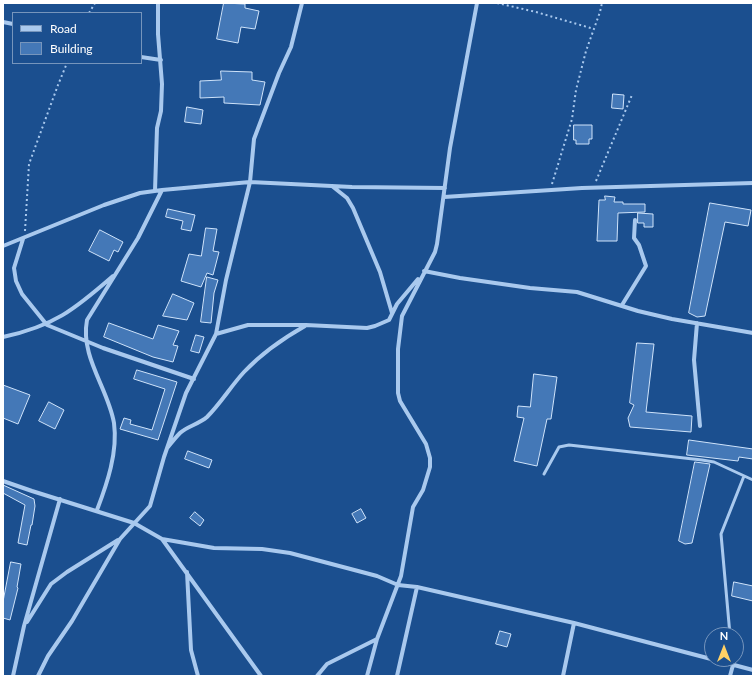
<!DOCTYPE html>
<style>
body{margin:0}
#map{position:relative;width:756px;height:679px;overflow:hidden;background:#1b4f8f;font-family:Lato,sans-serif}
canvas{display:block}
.frame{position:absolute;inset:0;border:4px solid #fff;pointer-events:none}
.legend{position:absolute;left:12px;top:12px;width:130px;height:52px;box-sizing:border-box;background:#1b4f8f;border:1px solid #7695bc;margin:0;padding:5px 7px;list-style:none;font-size:12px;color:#fff}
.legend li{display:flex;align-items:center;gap:8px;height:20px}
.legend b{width:20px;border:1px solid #7695bc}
.north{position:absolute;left:704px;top:627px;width:40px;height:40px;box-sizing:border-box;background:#1b4f8f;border:1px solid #7695bc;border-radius:50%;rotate:0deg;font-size:11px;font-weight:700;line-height:16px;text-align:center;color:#fff}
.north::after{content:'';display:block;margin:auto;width:14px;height:18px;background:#ffd166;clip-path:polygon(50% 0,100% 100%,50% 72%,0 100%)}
</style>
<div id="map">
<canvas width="756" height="679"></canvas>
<div class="frame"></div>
<ul class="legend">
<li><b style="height:5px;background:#a9c9ee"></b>Road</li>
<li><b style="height:11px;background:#4478b7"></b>Building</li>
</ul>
<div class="north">N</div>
</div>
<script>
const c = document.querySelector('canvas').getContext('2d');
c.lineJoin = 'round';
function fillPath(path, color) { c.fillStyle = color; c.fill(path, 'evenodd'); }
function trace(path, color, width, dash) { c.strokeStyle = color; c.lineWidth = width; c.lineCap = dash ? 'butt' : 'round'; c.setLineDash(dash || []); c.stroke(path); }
const building = new Path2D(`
 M 224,3 L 245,4 L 245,8 L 259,11 L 255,29 L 241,27 L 238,43 L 217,39 Z
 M 221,71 L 252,72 L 252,80 L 265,82 L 260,105 L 224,103 L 224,97 L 200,98 L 200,81 L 221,80 Z
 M 613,94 L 624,95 L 623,109 L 612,108 Z
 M 187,107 L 203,110 L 201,124 L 185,122 Z
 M 574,125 L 592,125 L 592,139 L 589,139 L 589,144 L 576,144 L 576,140 L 574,140 Z
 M 605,196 L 615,197 L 614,202 L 623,202 L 623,204 L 645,204 L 645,212 L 618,213 L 617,241 L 597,241 L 599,200 L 605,200 Z
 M 710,203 L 751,210 L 748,226 L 725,222 L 705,316 L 697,317 L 689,313 Z
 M 168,209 L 195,215 L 191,231 L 181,229 L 183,221 L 166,217 Z
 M 638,213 L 653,214 L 653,227 L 644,227 L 644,223 L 638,223 Z
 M 206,228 L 217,229 L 213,251 L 219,252 L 213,275 L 207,273 L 201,287 L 181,281 L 189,254 L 201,256 Z
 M 100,230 L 123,242 L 118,252 L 114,250 L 109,261 L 89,251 Z
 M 207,277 L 218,280 L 214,293 L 211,323 L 201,322 Z
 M 173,294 L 194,303 L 187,320 L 163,316 Z
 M 109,323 L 153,339 L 158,325 L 179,331 L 173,345 L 178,346 L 173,362 L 153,357 L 104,337 Z
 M 196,335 L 204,337 L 199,353 L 191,351 Z
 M 637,343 L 654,344 L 646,412 L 692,416 L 691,432 L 630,427 L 628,418 L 634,405 L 630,403 Z
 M 137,370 L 177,382 L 158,440 L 120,429 L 124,418 L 131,420 L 130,424 L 152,430 L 165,389 L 134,379 Z
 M 534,374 L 557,377 L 551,419 L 547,419 L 537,466 L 514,461 L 524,418 L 517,417 L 518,406 L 530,407 Z
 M 3,385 L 30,395 L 18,424 L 3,418 Z
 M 49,402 L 64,410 L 55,429 L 39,421 Z
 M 689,440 L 753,449 L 753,459 L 739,457 L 738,461 L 687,455 Z
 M 188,451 L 212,460 L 209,468 L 185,459 Z
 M 695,462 L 710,464 L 692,543 L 685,544 L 679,541 Z
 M 3,485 L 34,499 L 35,506 L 32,525 L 31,525 L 27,545 L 18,543 L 25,505 L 3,493 Z
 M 361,509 L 366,518 L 357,523 L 352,514 Z
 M 195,512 L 204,520 L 200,526 L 190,518 Z
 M 11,562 L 21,564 L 17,587 L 18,588 L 10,620 L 3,618 L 3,602 Z
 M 734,582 L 753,586 L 753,601 L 732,596 Z
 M 500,631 L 511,634 L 507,647 L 496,644 Z`);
const path = new Path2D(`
 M 497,3 L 536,12 L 594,29
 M 89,13 L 95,3
 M 596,181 L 632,95
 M 552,184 L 572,119 L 576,90 L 586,51 L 600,12 L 602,3
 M 25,231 L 29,164 L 58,85 L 67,63`);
const lane = new Path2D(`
 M 544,474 L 559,447 L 569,445 L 702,460 L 714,462 L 753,480
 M 730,635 L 721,534 L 744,476`);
const street = new Path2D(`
 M 3,22 L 13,24
 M 141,57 L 161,60
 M 332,186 L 347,198 L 353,208 L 380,272 L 392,313
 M 155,191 L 157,128 L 161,111 L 162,84 L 158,34 L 158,3
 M 444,197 L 582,188 L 753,183
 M 23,239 L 14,268 L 16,281 L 22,294 L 47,325 L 103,348 L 194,379
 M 3,246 L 104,205 L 140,193 L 162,190 L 250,182 L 352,187 L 445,188
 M 424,271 L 460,278 L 530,288 L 577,292 L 638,311 L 672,319 L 753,333
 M 622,305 L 646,266 L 639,245 L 634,238 L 635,220
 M 697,323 L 694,360 L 700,426
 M 216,334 L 248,325 L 306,325 L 367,328 L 375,326 L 389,320 L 397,304 L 418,279
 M 3,337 C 54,326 74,310 113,276
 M 168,447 C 172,442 176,437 180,433 C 188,426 199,424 207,417 C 221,403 231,386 244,372 C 262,353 282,339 305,326
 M 3,481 L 32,491 L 134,523 L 162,539 L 214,548 L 262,549 L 290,553 L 377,576 L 398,585 L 417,587 L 574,623 L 753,670
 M 97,510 C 107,484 118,452 114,423 C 108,388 80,357 87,320 L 138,238 L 162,190
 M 162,539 L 261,676
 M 187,572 L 191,650 L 198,676
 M 27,622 L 51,584 L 67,572 L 118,540
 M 13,676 L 24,626 L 60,499
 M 38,676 L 48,656 L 72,621 L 120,539 L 150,506 L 164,457 L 186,393 L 216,334 L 226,280 L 250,182 L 254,139 L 279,73 L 291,47 L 302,3
 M 317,676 L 327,664 L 377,639
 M 367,676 L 377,639 L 401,576 L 413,507 L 423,490 L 430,467 L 430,458 L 426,444 L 400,401 L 398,393 L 398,349 L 402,316 L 435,252 L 437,244 L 450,148 L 477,3
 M 397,676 L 417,587
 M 563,676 L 574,623
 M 730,676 L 733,665`);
fillPath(building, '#4478b7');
trace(building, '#cfe3fa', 1);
trace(path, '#a9c9ee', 2, [2, 3]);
trace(lane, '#a9c9ee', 3);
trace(street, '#a9c9ee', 4);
</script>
